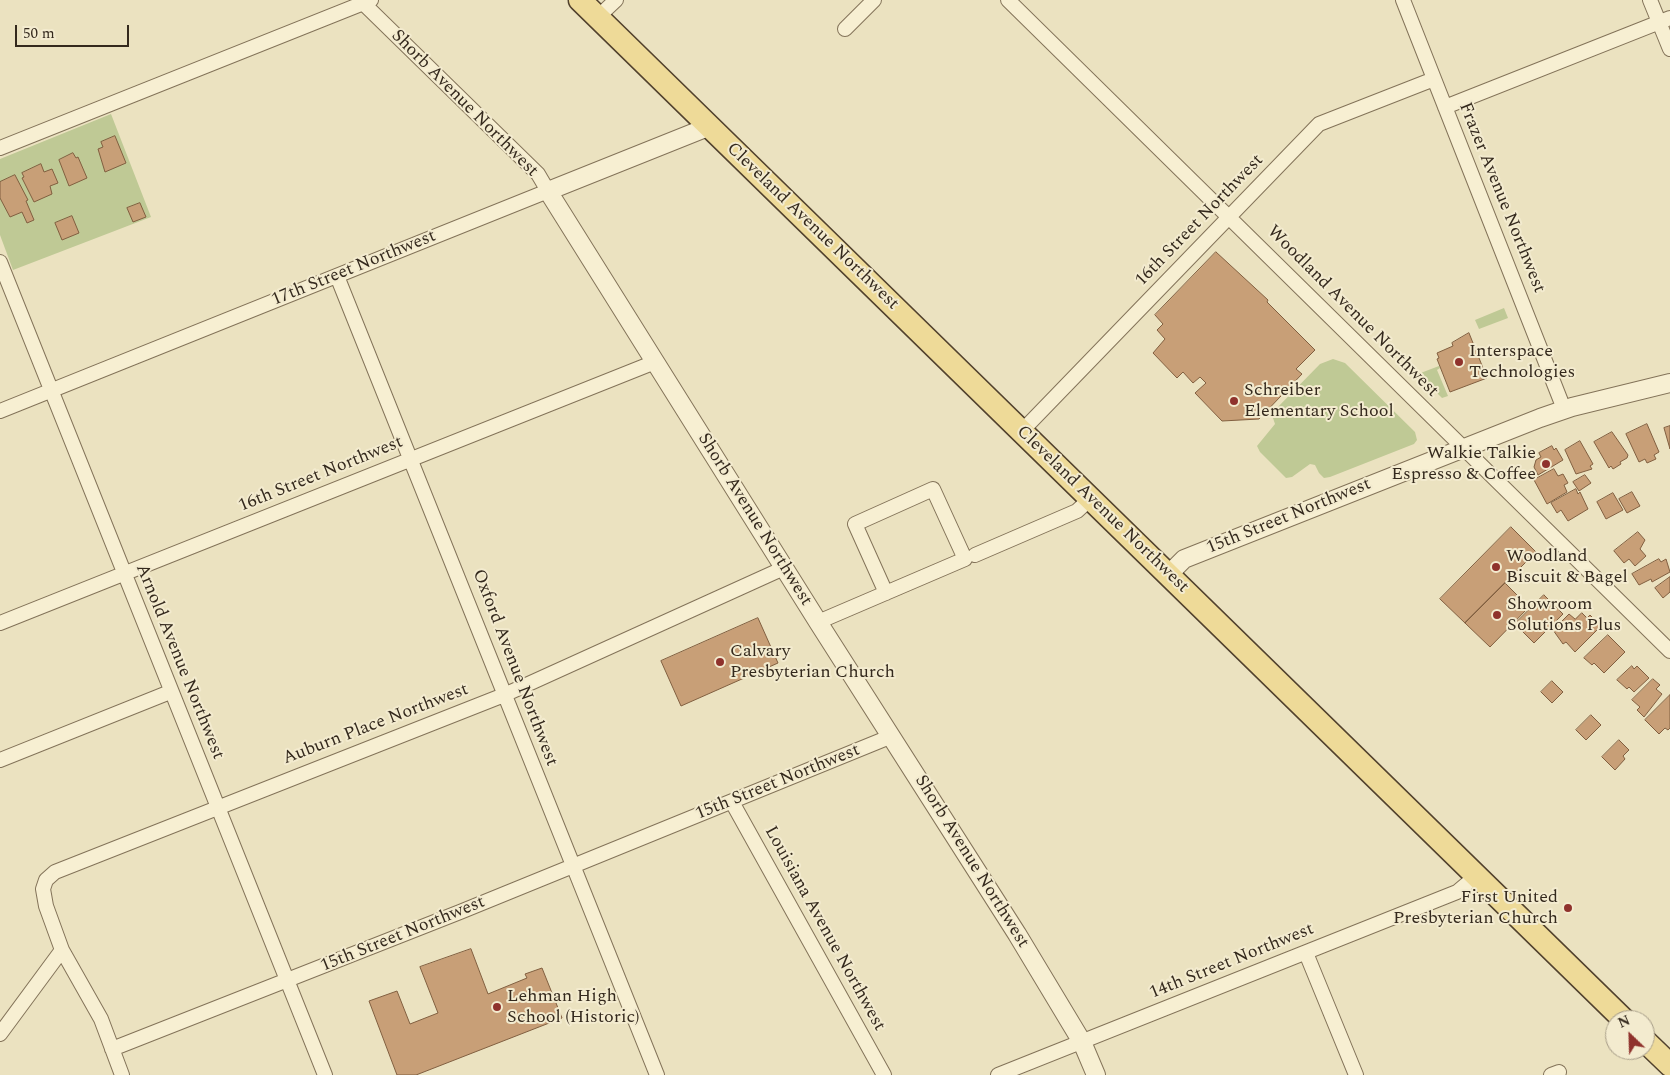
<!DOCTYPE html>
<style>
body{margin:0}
#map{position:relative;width:1670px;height:1075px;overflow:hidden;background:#ebe2c0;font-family:Spectral,serif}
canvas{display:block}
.north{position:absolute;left:1605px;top:1010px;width:50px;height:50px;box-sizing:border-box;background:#f3ebcf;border:1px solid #a79d88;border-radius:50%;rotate:336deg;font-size:14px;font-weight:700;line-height:20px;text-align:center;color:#34291d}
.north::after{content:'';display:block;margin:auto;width:18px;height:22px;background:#8f322c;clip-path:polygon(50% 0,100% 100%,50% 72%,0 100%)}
.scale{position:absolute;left:15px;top:25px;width:114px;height:22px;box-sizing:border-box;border:2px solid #34291d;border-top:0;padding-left:6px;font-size:15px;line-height:18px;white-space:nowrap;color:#34291d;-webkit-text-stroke:4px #f3ebcf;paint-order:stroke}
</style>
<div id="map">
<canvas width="1670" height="1075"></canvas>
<div class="north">N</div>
<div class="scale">50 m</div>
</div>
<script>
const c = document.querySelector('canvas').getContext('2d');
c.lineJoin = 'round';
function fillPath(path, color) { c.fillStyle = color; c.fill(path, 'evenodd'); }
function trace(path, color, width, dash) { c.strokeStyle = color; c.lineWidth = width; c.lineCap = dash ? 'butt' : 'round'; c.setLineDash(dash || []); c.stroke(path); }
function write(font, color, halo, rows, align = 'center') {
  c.font = font + ' Spectral,serif'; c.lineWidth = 4; c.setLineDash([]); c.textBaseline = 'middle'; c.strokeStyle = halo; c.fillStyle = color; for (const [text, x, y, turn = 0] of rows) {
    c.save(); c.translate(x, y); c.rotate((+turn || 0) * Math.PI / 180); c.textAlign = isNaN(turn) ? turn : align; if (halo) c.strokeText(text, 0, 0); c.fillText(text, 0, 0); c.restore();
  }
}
const green = new Path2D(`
 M 111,114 L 151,217 L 13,270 L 0,235 L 0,159 Z
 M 1504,308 L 1508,318 L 1479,329 L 1475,320 Z
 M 1333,359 L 1345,363 L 1415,432 L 1417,440 L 1414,444 L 1330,477 L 1324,478 L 1319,473 L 1315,465 L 1310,464 L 1292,477 L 1286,478 L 1260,452 L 1257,446 L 1275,424 L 1272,415 L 1274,411 L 1320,364 Z
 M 1439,366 L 1440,368 L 1437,370 L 1448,396 L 1442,398 L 1418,374 Z`);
const building = new Path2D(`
 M 115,136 L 126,163 L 105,172 L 98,149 L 103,147 L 101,142 Z
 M 73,153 L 76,158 L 78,157 L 87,178 L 69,186 L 59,160 Z
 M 41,164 L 44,172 L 52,169 L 58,183 L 50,186 L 52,194 L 34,202 L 22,178 L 24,177 L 22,173 Z
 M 15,175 L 28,200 L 26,201 L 34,220 L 27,223 L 22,212 L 10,217 L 0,198 L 0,182 Z
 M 140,203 L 146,217 L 133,222 L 127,208 Z
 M 72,216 L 79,233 L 62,240 L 55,223 Z
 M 1216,252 L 1268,300 L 1267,302 L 1315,350 L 1296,369 L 1302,374 L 1259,419 L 1222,421 L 1195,393 L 1206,383 L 1200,377 L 1193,383 L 1183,372 L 1177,378 L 1153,353 L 1165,339 L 1157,330 L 1163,324 L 1155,315 Z
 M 1469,333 L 1487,378 L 1450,392 L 1437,359 L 1439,358 L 1437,353 L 1453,346 L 1452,343 Z
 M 1647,424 L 1659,452 L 1654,455 L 1656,459 L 1647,463 L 1645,459 L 1639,462 L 1626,434 Z
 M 1670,426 L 1670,449 L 1664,428 Z
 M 1612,432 L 1628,455 L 1627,458 L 1620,462 L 1621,464 L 1613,469 L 1611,466 L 1609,468 L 1594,442 Z
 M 1580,441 L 1593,464 L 1590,466 L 1592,469 L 1576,474 L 1565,450 Z
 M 1552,446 L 1554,450 L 1556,448 L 1563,460 L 1538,475 L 1534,467 L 1536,460 L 1541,457 L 1539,453 Z
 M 1554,469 L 1558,476 L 1563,474 L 1568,483 L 1564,485 L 1567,492 L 1547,504 L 1534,480 Z
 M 1585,475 L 1591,483 L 1579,491 L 1573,482 Z
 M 1576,489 L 1578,494 L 1580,492 L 1588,509 L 1568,521 L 1561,510 L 1557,513 L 1551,503 Z
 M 1632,492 L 1640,506 L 1627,513 L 1619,499 Z
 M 1613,493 L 1623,510 L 1606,519 L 1597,502 Z
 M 1511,527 L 1536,552 L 1465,623 L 1440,599 Z
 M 1638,532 L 1645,540 L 1640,549 L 1646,556 L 1635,566 L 1629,559 L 1624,563 L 1614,551 Z
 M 1659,559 L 1661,562 L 1666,559 L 1670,572 L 1652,582 L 1651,579 L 1639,585 L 1632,574 Z
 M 1670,577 L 1670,592 L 1663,598 L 1655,588 Z
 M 1505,583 L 1529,607 L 1490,647 L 1465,623 Z
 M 1544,595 L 1563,614 L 1534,643 L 1515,624 Z
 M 1582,613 L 1587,618 L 1590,615 L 1601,626 L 1575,652 L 1566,642 L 1563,644 L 1553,630 L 1569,614 L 1575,619 Z
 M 758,618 L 778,663 L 681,706 L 661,661 Z
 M 1608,635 L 1625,652 L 1604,673 L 1594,663 L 1592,665 L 1584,658 Z
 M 1632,666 L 1634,669 L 1637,666 L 1649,678 L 1634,692 L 1629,687 L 1627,689 L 1617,680 Z
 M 1653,679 L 1660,685 L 1656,689 L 1662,694 L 1644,717 L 1637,710 L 1640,707 L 1632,700 Z
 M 1552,681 L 1563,692 L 1552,703 L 1541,692 Z
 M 1670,695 L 1670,728 L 1668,730 L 1665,728 L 1659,734 L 1645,720 Z
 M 1591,715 L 1601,725 L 1586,740 L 1576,730 Z
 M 1619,740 L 1629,750 L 1623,756 L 1625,759 L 1615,770 L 1602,757 Z
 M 471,949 L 488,994 L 527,978 L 525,974 L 542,968 L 562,1018 L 416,1075 L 397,1075 L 369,1001 L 397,991 L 410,1024 L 438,1013 L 420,967 Z`);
const minor = new Path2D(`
 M 1008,0 L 1670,651
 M 1403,0 L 1564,409
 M 1650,0 L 1670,49
 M 598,17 L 616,0
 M 845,29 L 874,0
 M 1445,107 L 1670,18
 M 0,148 L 371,0
 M 0,262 L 325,1075
 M 337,276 L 657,1075
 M 0,411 L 548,191 L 538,174 L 363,3
 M 1021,432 L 1319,124 L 1434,79
 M 975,555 L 1077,511 L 1090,499
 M 818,622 L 965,559 L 933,489 L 855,524 L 886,593
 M 0,623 L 655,362
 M 0,760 L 170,692
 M 732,802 L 884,1075
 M 1306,953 L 1356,1075
 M 0,1034 L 62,950
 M 112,1049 L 460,912 L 892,736
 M 122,1075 L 101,1019 L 62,950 L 46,906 L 43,889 L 46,880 L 55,872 L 504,695 L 784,568
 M 998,1075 L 1457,892 L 1476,876
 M 1551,1075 L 1559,1072`);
const tertiary = new Path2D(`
 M 708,127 L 548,191 L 818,622 L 1017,934 L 1082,1042 L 1096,1075
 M 1168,575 L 1184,559 L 1540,418 L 1572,407 L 1670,383`);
const primary = new Path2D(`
 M 580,0 L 1624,1020
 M 1645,1041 L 1670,1065`);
const markers = [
 [1459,362,5,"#8f322c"],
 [1234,401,5,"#8f322c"],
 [1546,464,5,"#8f322c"],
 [1496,567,5,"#8f322c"],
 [1497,615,5,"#8f322c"],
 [720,662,5,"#8f322c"],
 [1568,908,5,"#8f322c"],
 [497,1007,5,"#8f322c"]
];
const streetNames = [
 ["Shorb Avenue Northwest",464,104,45],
 ["Frazer Avenue Northwest",1501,198,68],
 ["16th Street Northwest",1200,221,-46],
 ["Cleveland Avenue Northwest",812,227,44],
 ["17th Street Northwest",354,269,-22],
 ["Woodland Avenue Northwest",1352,312,45],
 ["16th Street Northwest",321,475,-22],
 ["Cleveland Avenue Northwest",1102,510,44],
 ["15th Street Northwest",1289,517,-22],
 ["Shorb Avenue Northwest",754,520,58],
 ["Arnold Avenue Northwest",179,662,68],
 ["Oxford Avenue Northwest",514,668,69],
 ["Auburn Place Northwest",376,725,-21],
 ["15th Street Northwest",778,783,-22],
 ["Shorb Avenue Northwest",971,862,58],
 ["Louisiana Avenue Northwest",824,929,61],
 ["15th Street Northwest",403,935,-22],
 ["14th Street Northwest",1232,962,-22]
];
const poiNames = [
 ["Interspace",1469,352],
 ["Technologies",1469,373],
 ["Schreiber",1244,391],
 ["Elementary School",1244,412],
 ["Walkie Talkie",1536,454,"right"],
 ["Espresso & Coffee",1536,475,"right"],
 ["Woodland",1506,557],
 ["Biscuit & Bagel",1506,578],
 ["Showroom",1507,605],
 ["Solutions Plus",1507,626],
 ["Calvary",730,652],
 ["Presbyterian Church",730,673],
 ["First United",1558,898,"right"],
 ["Presbyterian Church",1558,919,"right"],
 ["Lehman High",507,997],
 ["School (Historic)",507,1018]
];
fillPath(green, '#bfc995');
fillPath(building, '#c89f77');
trace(building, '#815f40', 1);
trace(minor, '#837359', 16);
trace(tertiary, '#837359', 20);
trace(primary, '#51412d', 25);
trace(minor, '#f7efd2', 14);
trace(tertiary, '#f7efd2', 18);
trace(primary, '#eeda98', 22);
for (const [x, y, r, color] of markers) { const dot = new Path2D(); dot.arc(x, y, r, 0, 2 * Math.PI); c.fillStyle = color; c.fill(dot); trace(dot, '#f3ebcf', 2); }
write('18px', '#34291d', '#f3ebcf', streetNames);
write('18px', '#34291d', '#f3ebcf', poiNames, 'left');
</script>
